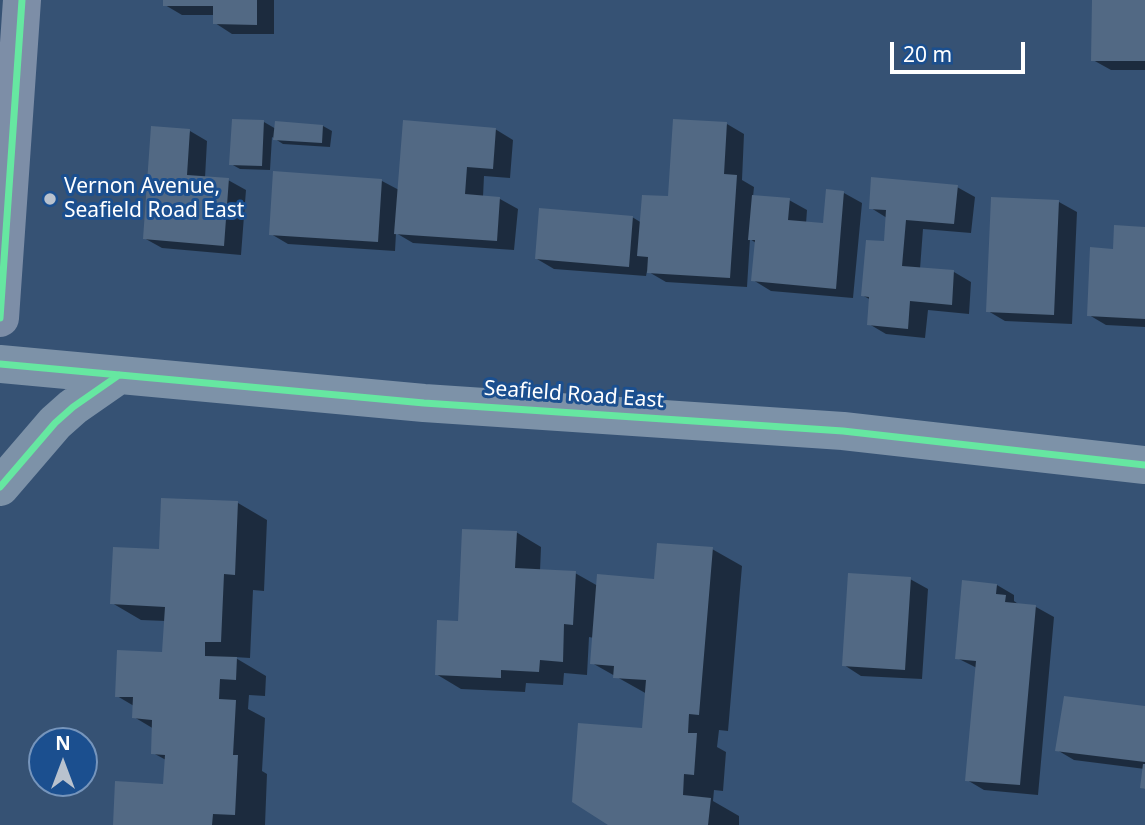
<!DOCTYPE html>
<style>
body{margin:0}
#map{position:relative;width:1145px;height:825px;overflow:hidden;background:#365274;font-family:"Noto Sans",sans-serif}
canvas{display:block}
.north{position:absolute;left:28px;top:727px;width:70px;height:70px;box-sizing:border-box;background:#1b4f8f;border:2px solid #7695bc;border-radius:50%;rotate:0deg;font-size:19px;font-weight:700;line-height:28px;text-align:center;color:#fff}
.north::after{content:'';display:block;margin:auto;width:24px;height:32px;background:#b9c2ce;clip-path:polygon(50% 0,100% 100%,50% 72%,0 100%)}
.scale{position:absolute;left:890px;top:42px;width:135px;height:32px;box-sizing:border-box;border:4px solid #fff;border-top:0;padding-left:9px;font-size:21px;line-height:24px;white-space:nowrap;color:#fff;-webkit-text-stroke:5px #1b4f8f;paint-order:stroke}
</style>
<div id="map">
<canvas width="1145" height="825"></canvas>
<div class="north">N</div>
<div class="scale">20 m</div>
</div>
<script>
const c = document.querySelector('canvas').getContext('2d');
c.lineJoin = 'round';
function fillPath(path, color) { c.fillStyle = color; c.fill(path, 'evenodd'); }
function trace(path, color, width, dash) { c.strokeStyle = color; c.lineWidth = width; c.lineCap = dash ? 'butt' : 'round'; c.setLineDash(dash || []); c.stroke(path); }
function write(font, color, halo, rows, align = 'center') {
  c.font = font + ' "Noto Sans",sans-serif'; c.lineWidth = 6; c.setLineDash([]); c.textBaseline = 'middle'; c.strokeStyle = halo; c.fillStyle = color; for (const [text, x, y, turn = 0] of rows) {
    c.save(); c.translate(x, y); c.rotate((+turn || 0) * Math.PI / 180); c.textAlign = isNaN(turn) ? turn : align; if (halo) c.strokeText(text, 0, 0); c.fillText(text, 0, 0); c.restore();
  }
}
const shadow = new Path2D(`
 M 165,0 L 274,0 L 274,34 L 232,34 L 215,23 L 215,15 L 182,15 L 165,5 Z
 M 1094,0 L 1145,0 L 1145,70 L 1111,70 L 1093,60 Z
 M 264,122 L 276,129 L 323,126 L 332,131 L 330,147 L 283,144 L 272,137 L 270,170 L 240,169 L 231,164 Z
 M 727,124 L 744,134 L 742,180 L 754,187 L 753,197 L 789,200 L 807,210 L 806,224 L 824,225 L 844,193 L 862,203 L 853,298 L 771,291 L 753,280 L 756,243 L 750,239 L 747,287 L 666,282 L 647,271 L 646,276 L 554,269 L 537,259 L 632,217 L 642,223 L 669,198 Z
 M 495,129 L 513,140 L 510,178 L 484,176 L 483,197 L 500,199 L 518,209 L 514,250 L 413,243 L 396,233 L 395,251 L 288,244 L 271,234 L 382,181 L 399,190 Z
 M 190,131 L 207,141 L 205,178 L 228,180 L 246,190 L 241,255 L 162,248 L 144,238 Z
 M 957,187 L 975,197 L 971,233 L 923,229 L 920,269 L 954,272 L 971,282 L 969,314 L 928,310 L 925,338 L 886,334 L 869,324 L 871,300 L 862,295 L 885,243 L 887,218 L 871,208 Z
 M 1059,202 L 1077,212 L 1072,324 L 1005,321 L 988,311 Z
 M 1145,228 L 1145,327 L 1106,325 L 1089,315 L 1115,251 Z
 M 238,503 L 267,520 L 264,591 L 253,590 L 250,658 L 234,657 L 266,676 L 265,696 L 249,695 L 248,709 L 265,718 L 262,771 L 267,774 L 265,825 L 114,825 L 165,786 L 166,760 L 153,753 L 154,729 L 134,717 L 134,706 L 117,696 L 164,654 L 166,621 L 141,620 L 112,603 L 161,551 Z
 M 516,532 L 541,547 L 540,571 L 575,573 L 598,586 L 656,581 L 712,549 L 742,566 L 728,731 L 719,730 L 717,747 L 726,752 L 723,791 L 714,790 L 713,801 L 739,816 L 739,825 L 611,825 L 644,730 L 647,694 L 592,663 L 594,638 L 589,637 L 587,675 L 564,673 L 563,685 L 526,683 L 525,692 L 461,689 L 436,674 L 459,623 Z
 M 910,579 L 928,589 L 922,679 L 861,676 L 844,665 Z
 M 997,585 L 1014,595 L 1014,601 L 1021,606 L 1036,607 L 1054,617 L 1038,795 L 984,790 L 967,780 L 977,668 L 957,658 Z
 M 1145,708 L 1145,789 L 1142,788 L 1145,769 L 1074,760 L 1057,750 Z`);
const building = new Path2D(`
 M 163,0 L 257,0 L 257,25 L 213,24 L 213,6 L 163,6 Z
 M 1092,0 L 1145,0 L 1145,61 L 1091,61 Z
 M 232,119 L 264,120 L 262,166 L 229,165 Z
 M 673,119 L 727,122 L 724,174 L 737,175 L 730,278 L 647,273 L 648,257 L 637,256 L 642,195 L 668,196 Z
 M 403,120 L 496,128 L 493,169 L 467,167 L 465,194 L 500,197 L 497,241 L 394,234 Z
 M 275,121 L 323,125 L 322,143 L 273,140 Z
 M 151,126 L 190,129 L 187,175 L 229,178 L 224,246 L 143,239 Z
 M 273,171 L 382,179 L 378,242 L 269,235 Z
 M 871,177 L 958,185 L 954,224 L 906,220 L 902,266 L 954,270 L 952,305 L 910,301 L 908,329 L 867,325 L 869,297 L 861,296 L 866,240 L 884,241 L 886,210 L 869,209 Z
 M 826,189 L 844,191 L 836,289 L 751,281 L 755,240 L 748,240 L 752,195 L 790,198 L 788,220 L 823,223 Z
 M 991,197 L 1059,200 L 1054,315 L 986,312 Z
 M 539,208 L 633,216 L 629,267 L 535,259 Z
 M 1114,225 L 1145,227 L 1145,319 L 1087,316 L 1090,247 L 1113,249 Z
 M 161,498 L 238,501 L 235,575 L 224,574 L 221,642 L 205,642 L 205,656 L 237,657 L 236,680 L 220,679 L 219,699 L 236,700 L 233,755 L 238,755 L 235,815 L 213,814 L 212,825 L 113,825 L 115,781 L 163,784 L 165,755 L 151,754 L 152,720 L 132,718 L 133,697 L 115,697 L 117,650 L 162,652 L 165,607 L 110,604 L 113,547 L 159,549 Z
 M 462,529 L 517,531 L 515,568 L 576,571 L 573,625 L 564,624 L 563,662 L 540,660 L 539,672 L 501,670 L 501,678 L 435,675 L 437,620 L 458,621 Z
 M 657,543 L 713,547 L 699,715 L 689,714 L 688,733 L 697,733 L 694,775 L 684,774 L 683,795 L 711,798 L 708,825 L 608,825 L 572,802 L 578,723 L 642,728 L 646,680 L 613,678 L 614,666 L 590,664 L 597,574 L 654,579 Z
 M 848,573 L 911,577 L 905,670 L 842,666 Z
 M 962,580 L 997,584 L 996,594 L 1006,595 L 1005,602 L 1036,605 L 1020,785 L 965,781 L 976,661 L 955,659 Z
 M 1064,696 L 1145,706 L 1145,762 L 1055,751 Z
 M 1143,764 L 1145,764 L 1145,789 L 1140,788 Z`);
const minor = new Path2D(`
 M 0,364 L 424,403 L 843,431 L 1145,465
 M 0,487 L 55,423 L 73,407 L 119,375`);
const major = new Path2D(`
 M 0,318 L 22,0`);
const cycleway = new Path2D(`
 M 0,318 L 22,0
 M 0,364 L 424,403 L 843,431 L 1145,465
 M 0,487 L 55,423 L 73,407 L 119,375`);
const markers = [
 [50,199,7,"#b9c2ce"]
];
const poiNames = [
 ["Vernon Avenue,",64,187],
 ["Seafield Road East",64,211]
];
const streetNames = [
 ["Seafield Road East",574,395,4]
];
fillPath(shadow, '#0007');
fillPath(building, '#526984');
trace(minor, '#7d92a8', 38);
trace(major, '#7d8ea7', 38);
trace(cycleway, '#66e7a1', 7);
for (const [x, y, r, color] of markers) { const dot = new Path2D(); dot.arc(x, y, r, 0, 2 * Math.PI); c.fillStyle = color; c.fill(dot); trace(dot, '#1b4f8f', 2.5); }
write('21px', '#fff', '#1b4f8f', poiNames, 'left');
write('21px', '#fff', '#1b4f8f', streetNames);
</script>
